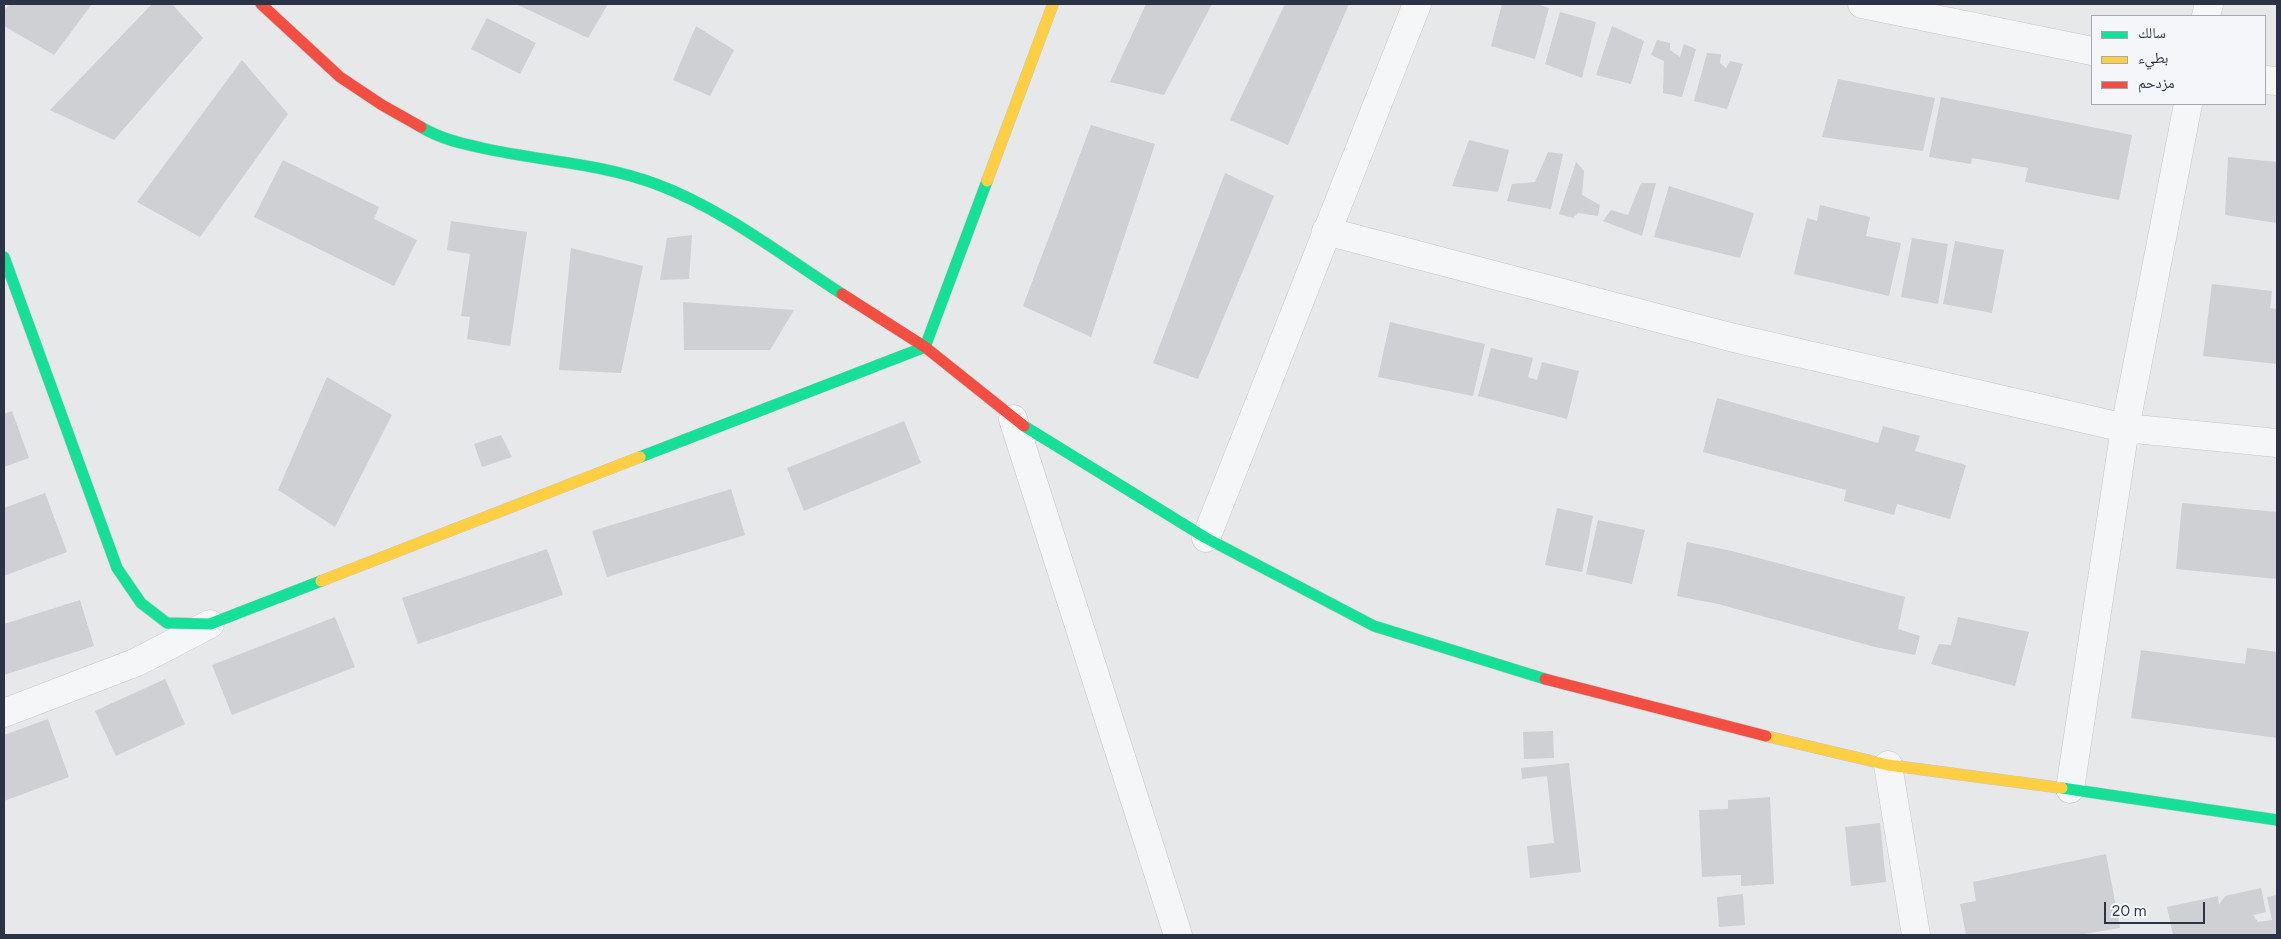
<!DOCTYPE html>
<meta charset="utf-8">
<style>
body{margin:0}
#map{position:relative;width:2281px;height:939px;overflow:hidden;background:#e6e8ea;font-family:Figtree,"Noto Naskh Arabic",sans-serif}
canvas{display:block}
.frame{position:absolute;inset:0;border:5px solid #2b3445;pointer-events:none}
.legend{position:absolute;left:2091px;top:15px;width:175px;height:90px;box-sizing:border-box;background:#f4f6f9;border:1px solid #a4a8b1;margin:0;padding:6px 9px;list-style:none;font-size:15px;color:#2b3445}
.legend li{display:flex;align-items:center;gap:10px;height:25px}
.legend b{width:25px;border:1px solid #a4a8b1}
.scale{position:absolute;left:2104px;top:902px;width:101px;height:22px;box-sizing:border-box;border:2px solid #2b3445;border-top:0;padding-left:6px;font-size:15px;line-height:18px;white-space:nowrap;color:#2b3445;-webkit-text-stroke:4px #f4f6f9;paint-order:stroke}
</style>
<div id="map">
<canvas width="2281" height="939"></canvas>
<div class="frame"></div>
<ul class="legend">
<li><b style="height:6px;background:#16e098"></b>سالك</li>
<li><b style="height:6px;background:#ffcf43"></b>بطيء</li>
<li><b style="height:6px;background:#f24e42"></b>مزدحم</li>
</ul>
<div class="scale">20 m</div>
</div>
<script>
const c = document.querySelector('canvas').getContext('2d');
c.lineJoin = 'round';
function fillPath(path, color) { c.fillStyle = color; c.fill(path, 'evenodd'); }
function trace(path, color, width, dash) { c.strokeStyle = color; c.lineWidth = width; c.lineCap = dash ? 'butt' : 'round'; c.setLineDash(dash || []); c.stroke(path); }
const building = new Path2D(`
 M 10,4 L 92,4 L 54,55 L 4,26 L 4,10 Z
 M 152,4 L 172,4 L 203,38 L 114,140 L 50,110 Z
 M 516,4 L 608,4 L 588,38 Z
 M 1146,4 L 1212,4 L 1164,95 L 1110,82 Z
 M 1285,4 L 1349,4 L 1288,145 L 1230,120 Z
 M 1502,4 L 1537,4 L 1549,8 L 1535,59 L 1491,46 Z
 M 1560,12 L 1596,22 L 1582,78 L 1545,64 Z
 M 487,18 L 536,43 L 520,74 L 471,49 Z
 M 696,26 L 734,50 L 710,96 L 673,80 Z
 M 1612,26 L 1644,41 L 1631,84 L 1596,75 Z
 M 1657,40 L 1670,43 L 1670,50 L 1680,57 L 1684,44 L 1696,49 L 1682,97 L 1663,93 L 1664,61 L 1651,55 Z
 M 1707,53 L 1721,54 L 1720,63 L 1726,68 L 1730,61 L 1743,64 L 1727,109 L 1694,101 Z
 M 242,60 L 288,114 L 200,237 L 137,202 Z
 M 1838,79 L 1935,98 L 1923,151 L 1822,137 Z
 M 1941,97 L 2132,135 L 2119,200 L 2025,182 L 2028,168 L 1972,158 L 1971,164 L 1929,157 Z
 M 1091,125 L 1155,144 L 1091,337 L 1023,306 Z
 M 1469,140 L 1509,150 L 1498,192 L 1452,186 Z
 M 1548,152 L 1563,154 L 1551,209 L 1507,201 L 1512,184 L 1535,182 Z
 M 2228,157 L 2277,162 L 2277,223 L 2225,215 Z
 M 283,160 L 379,207 L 374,219 L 417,240 L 394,286 L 254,217 Z
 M 1576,162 L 1584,171 L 1582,195 L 1600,205 L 1598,216 L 1578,213 L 1573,218 L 1559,214 Z
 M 1225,173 L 1274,196 L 1198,379 L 1153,363 Z
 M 1641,183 L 1656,183 L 1642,236 L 1603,221 L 1611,210 L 1628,215 Z
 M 1669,186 L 1754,213 L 1740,258 L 1654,237 Z
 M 1820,205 L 1870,217 L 1866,236 L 1901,243 L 1889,296 L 1794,274 L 1807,218 L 1817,221 Z
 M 451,221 L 527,232 L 510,346 L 467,339 L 470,317 L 461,316 L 470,254 L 447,250 Z
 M 692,235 L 689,279 L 660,280 L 667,238 Z
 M 1912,238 L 1948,244 L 1938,304 L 1901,297 Z
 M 1955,241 L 2004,250 L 1992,313 L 1943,304 Z
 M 571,248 L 643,266 L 621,373 L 559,370 Z
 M 2212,284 L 2272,291 L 2270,308 L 2277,309 L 2277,364 L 2203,356 Z
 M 683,302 L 794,310 L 770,350 L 684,350 Z
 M 1390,322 L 1485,344 L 1473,396 L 1378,377 Z
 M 1491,348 L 1533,358 L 1528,377 L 1537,380 L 1542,362 L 1579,371 L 1567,419 L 1478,396 Z
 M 327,377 L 392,415 L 335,527 L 278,490 Z
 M 1717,398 L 1878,443 L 1883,426 L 1920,436 L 1915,451 L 1966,465 L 1950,519 L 1897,504 L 1894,515 L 1844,501 L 1846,490 L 1703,452 Z
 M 12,411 L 29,458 L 4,467 L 4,414 Z
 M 904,421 L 921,463 L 804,511 L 787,468 Z
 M 501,435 L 512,457 L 482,467 L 474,444 Z
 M 731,489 L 745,535 L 607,577 L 592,531 Z
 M 45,493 L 67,552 L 4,576 L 4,508 Z
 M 2182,503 L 2277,512 L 2277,579 L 2176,569 Z
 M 1557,508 L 1593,516 L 1582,572 L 1545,565 Z
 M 1598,520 L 1645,530 L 1632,584 L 1586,574 Z
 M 1687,542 L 1732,551 L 1905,597 L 1898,629 L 1920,636 L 1915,655 L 1875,647 L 1718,604 L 1677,596 Z
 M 547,549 L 563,595 L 418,644 L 402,598 Z
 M 80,600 L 94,646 L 4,675 L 4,624 Z
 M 335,617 L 355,667 L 232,715 L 212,665 Z
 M 1958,617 L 2029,632 L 2015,686 L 1931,664 L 1939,644 L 1951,645 Z
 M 2247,648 L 2277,652 L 2277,738 L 2131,718 L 2141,650 L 2245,664 Z
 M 165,679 L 185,724 L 116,756 L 95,711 Z
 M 48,719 L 69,777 L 4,801 L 4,735 Z
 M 1553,731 L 1554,758 L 1524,759 L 1523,732 Z
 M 1569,763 L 1581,872 L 1530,878 L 1527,846 L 1554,843 L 1547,776 L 1522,779 L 1521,768 Z
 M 1770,797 L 1774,884 L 1741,886 L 1741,875 L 1702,877 L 1699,810 L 1728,809 L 1728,800 Z
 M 1880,823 L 1886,882 L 1851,886 L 1845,827 Z
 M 2106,854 L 2120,928 L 2078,935 L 1966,935 L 1960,904 L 1976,901 L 1973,882 Z
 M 2261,888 L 2266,912 L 2253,915 L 2258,922 L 2272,920 L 2267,897 L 2277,895 L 2277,935 L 2173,935 L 2167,907 L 2218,896 L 2219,905 L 2225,896 Z
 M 1743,894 L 1745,925 L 1719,927 L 1717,897 Z`);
const street = new Path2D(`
 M 1862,4 L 2092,51
 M 2206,16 L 2209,4
 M 2265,80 L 2277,81
 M 1326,231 L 1734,338 L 2125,428 L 2277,443
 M 1013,419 L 1178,935
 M 1206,538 L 1417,4
 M 4,713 L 137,662 L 210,624
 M 1888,765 L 1916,935
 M 2070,789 L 2125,428 L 2188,104`);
const fast = new Path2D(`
 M 421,127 C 441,139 460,143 482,148 C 540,161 600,163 656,184 C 723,209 783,256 842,294
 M 4,257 L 117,568 L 141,603 L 167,623 L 210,624 L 321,581
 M 1024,426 L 1206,538 L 1374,626 L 1545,679
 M 640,457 L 925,347 L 987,181
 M 2062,788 L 2277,820`);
const slow = new Path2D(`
 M 987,181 L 1053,4
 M 321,581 L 640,457
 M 1766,736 L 1888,765 L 2062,788`);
const jam = new Path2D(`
 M 261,4 L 340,77 L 382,105 L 421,127
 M 842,294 L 925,347 L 1024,426
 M 1545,679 L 1766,736`);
fillPath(building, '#ced0d3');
trace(street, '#c4c6c8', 29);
trace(fast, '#c4c6c8', 12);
trace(slow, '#c4c6c8', 12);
trace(jam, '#c4c6c8', 12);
trace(street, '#f5f6f7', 28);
trace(fast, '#16e098', 11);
trace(slow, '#ffcf43', 11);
trace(jam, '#f24e42', 11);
</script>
